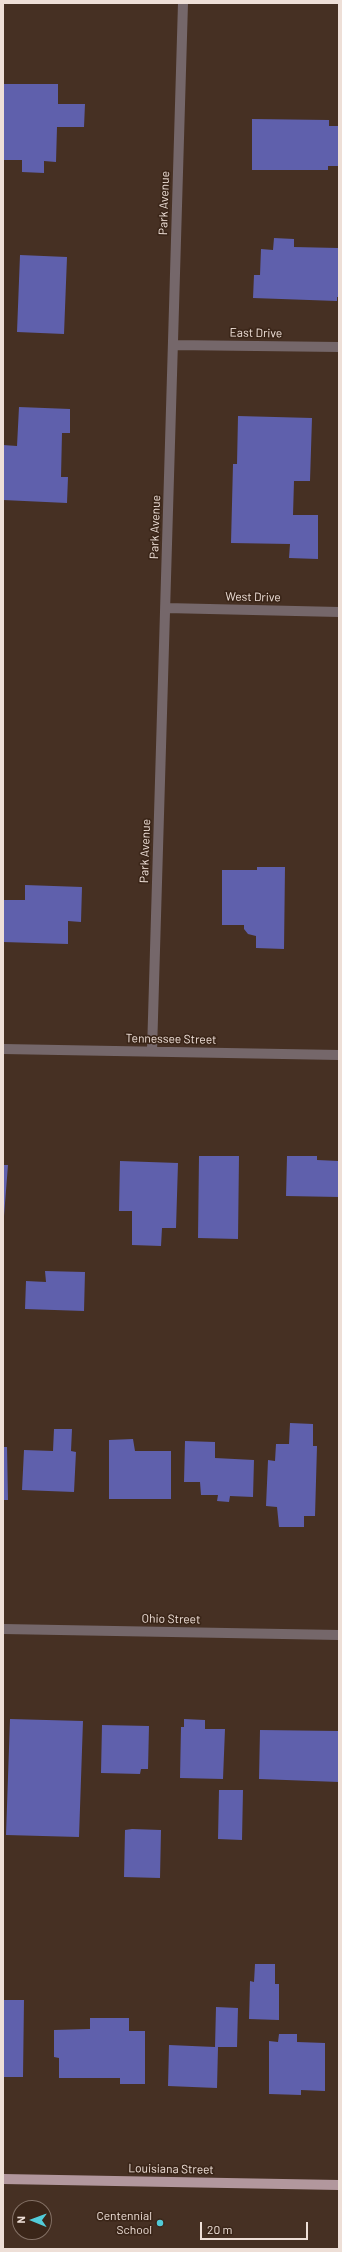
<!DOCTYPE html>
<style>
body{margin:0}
#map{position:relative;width:342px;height:2252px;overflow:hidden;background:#463023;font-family:Barlow,sans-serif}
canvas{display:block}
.frame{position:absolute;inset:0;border:4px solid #eedfd7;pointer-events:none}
.north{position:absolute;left:12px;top:2200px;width:40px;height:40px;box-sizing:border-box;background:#3b2619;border:1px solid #837065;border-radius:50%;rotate:271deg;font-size:11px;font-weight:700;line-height:16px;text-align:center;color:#eedfd7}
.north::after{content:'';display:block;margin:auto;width:14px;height:18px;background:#52cbd8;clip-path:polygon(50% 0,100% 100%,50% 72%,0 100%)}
.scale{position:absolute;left:200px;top:2222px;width:108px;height:18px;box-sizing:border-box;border:2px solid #eedfd7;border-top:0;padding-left:5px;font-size:12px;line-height:14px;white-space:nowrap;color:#eedfd7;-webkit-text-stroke:3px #3b2619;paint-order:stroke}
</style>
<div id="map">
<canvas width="342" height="2252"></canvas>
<div class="frame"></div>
<div class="north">N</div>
<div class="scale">20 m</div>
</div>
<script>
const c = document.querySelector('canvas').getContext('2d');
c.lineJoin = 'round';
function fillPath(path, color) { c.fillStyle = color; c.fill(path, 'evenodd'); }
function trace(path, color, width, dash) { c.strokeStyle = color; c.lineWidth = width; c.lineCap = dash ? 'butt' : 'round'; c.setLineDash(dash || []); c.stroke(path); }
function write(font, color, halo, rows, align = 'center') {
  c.font = font + ' Barlow,sans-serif'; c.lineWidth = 3.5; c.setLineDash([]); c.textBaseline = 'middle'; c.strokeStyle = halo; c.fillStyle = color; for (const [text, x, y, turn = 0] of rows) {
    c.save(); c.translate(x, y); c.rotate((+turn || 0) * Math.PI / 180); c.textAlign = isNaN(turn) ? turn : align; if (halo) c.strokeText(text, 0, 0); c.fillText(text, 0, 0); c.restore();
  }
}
const building = new Path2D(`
 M 3,84 L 58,84 L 58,104 L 85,104 L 84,127 L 57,127 L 56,162 L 44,161 L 44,173 L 22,172 L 22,160 L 3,160 Z
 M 252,119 L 329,120 L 329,126 L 339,126 L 339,166 L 328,166 L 328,170 L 252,170 Z
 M 274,238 L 294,239 L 294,247 L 338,248 L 339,297 L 337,297 L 337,301 L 253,298 L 254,275 L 260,275 L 261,249 L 273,250 Z
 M 20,255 L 67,257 L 64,334 L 17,332 Z
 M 19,407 L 70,409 L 70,433 L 62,433 L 61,477 L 68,477 L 67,503 L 3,500 L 3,445 L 17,446 Z
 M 238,416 L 312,418 L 310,481 L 294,481 L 293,515 L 318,515 L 318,559 L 289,558 L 290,544 L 231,543 L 233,464 L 237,464 Z
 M 257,867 L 285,867 L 284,949 L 256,948 L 256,936 L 248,934 L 244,929 L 244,925 L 222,925 L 222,870 L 257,870 Z
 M 25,885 L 82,887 L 81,922 L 68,921 L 68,944 L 3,942 L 3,900 L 25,900 Z
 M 199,1156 L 239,1156 L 238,1239 L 198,1238 Z
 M 287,1156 L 317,1156 L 317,1160 L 339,1161 L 339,1197 L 286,1196 Z
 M 120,1161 L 178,1163 L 176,1228 L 162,1228 L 161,1246 L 132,1245 L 132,1211 L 119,1211 Z
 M 3,1165 L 8,1165 L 4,1216 L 3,1216 Z
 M 45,1271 L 85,1272 L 84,1311 L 25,1309 L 26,1281 L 46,1282 Z
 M 290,1423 L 313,1424 L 313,1446 L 317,1446 L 315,1516 L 304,1516 L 304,1527 L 279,1527 L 277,1507 L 266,1506 L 268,1460 L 275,1461 L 276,1444 L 289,1444 Z
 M 54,1429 L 72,1429 L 71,1451 L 76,1452 L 74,1492 L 22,1490 L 24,1450 L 53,1451 Z
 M 133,1439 L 135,1451 L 171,1451 L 171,1499 L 109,1499 L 109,1440 Z
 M 185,1441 L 215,1442 L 215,1458 L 254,1460 L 253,1497 L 230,1496 L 229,1502 L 217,1501 L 218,1495 L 201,1495 L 200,1482 L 184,1482 Z
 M 3,1447 L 7,1447 L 8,1500 L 3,1500 Z
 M 10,1719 L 83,1721 L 79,1837 L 6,1835 Z
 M 184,1719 L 205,1720 L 205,1729 L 225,1729 L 223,1779 L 180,1778 L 181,1727 L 184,1727 Z
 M 102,1725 L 149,1726 L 148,1769 L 141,1769 L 140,1774 L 101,1773 Z
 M 260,1730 L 339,1731 L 339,1782 L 259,1779 Z
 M 219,1790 L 243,1790 L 242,1840 L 218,1839 Z
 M 132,1829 L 161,1830 L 160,1878 L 124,1877 L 125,1830 Z
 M 255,1964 L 275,1964 L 275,1984 L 279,1984 L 279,2020 L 249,2019 L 250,1981 L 254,1982 Z
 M 3,2000 L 24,2000 L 23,2077 L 3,2077 Z
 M 216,2007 L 238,2008 L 237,2047 L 218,2047 L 217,2088 L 168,2086 L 169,2045 L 215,2047 Z
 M 90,2018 L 129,2018 L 129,2031 L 145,2031 L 145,2084 L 120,2084 L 120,2078 L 59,2078 L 59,2058 L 54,2057 L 54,2030 L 90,2029 Z
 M 279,2034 L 297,2034 L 297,2042 L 325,2043 L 325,2091 L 301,2090 L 301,2095 L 269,2094 L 269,2041 L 278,2042 Z`);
const minor = new Path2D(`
 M 173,345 L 339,347
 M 166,608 L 339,612
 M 3,1049 L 339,1055
 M 152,1051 L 183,3
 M 3,1629 L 339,1635`);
const major = new Path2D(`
 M 3,2179 L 339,2185`);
const markers = [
 [160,2223,4,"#52cbd8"]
];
const streetNames = [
 ["Park Avenue",164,203,-88],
 ["East Drive",256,333,1],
 ["Park Avenue",155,527,-88],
 ["West Drive",253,597,1],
 ["Park Avenue",145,851,-88],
 ["Tennessee Street",171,1039,1],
 ["Ohio Street",171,1619,1],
 ["Louisiana Street",171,2169,1]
];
const poiNames = [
 ["Centennial",152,2216],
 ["School",152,2230]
];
fillPath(building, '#5f60ac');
trace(minor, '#75676a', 10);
trace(major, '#b2979d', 10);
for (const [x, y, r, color] of markers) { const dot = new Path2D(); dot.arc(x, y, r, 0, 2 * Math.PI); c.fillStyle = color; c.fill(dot); trace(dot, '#3b2619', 1.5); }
write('12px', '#eedfd7', '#3b2619', streetNames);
write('12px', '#eedfd7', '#3b2619', poiNames, 'right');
</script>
